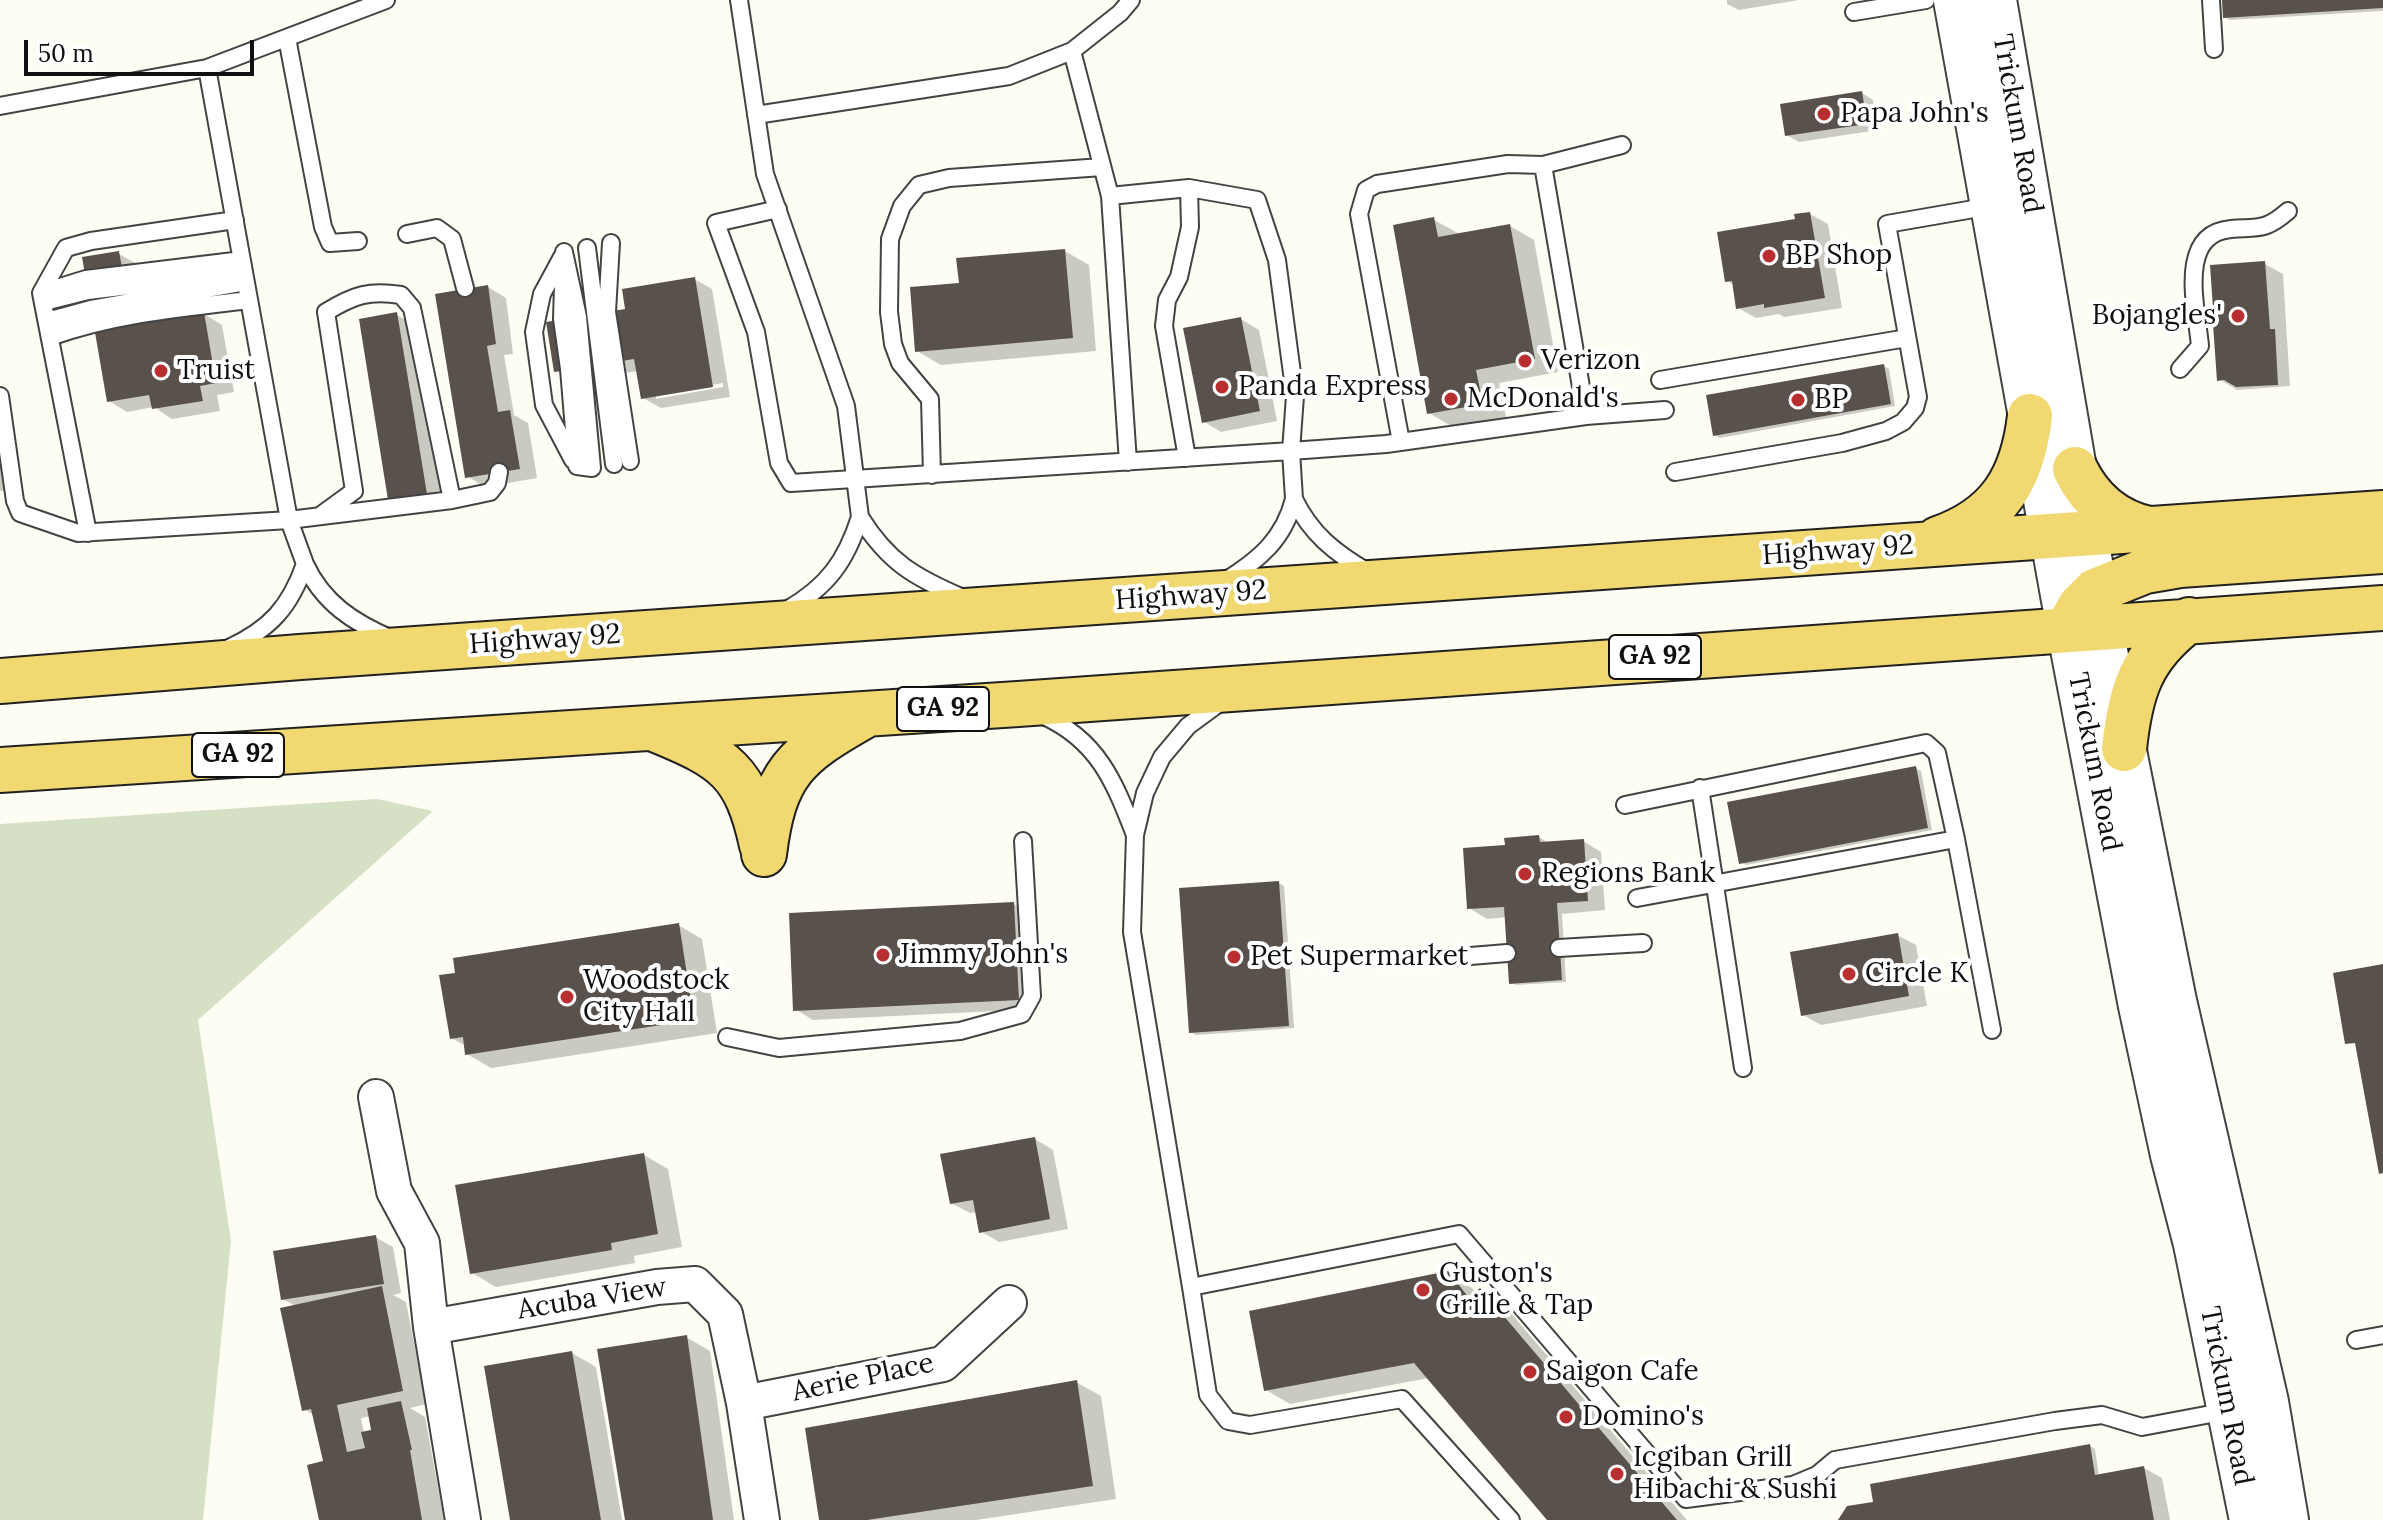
<!DOCTYPE html>
<style>
body{margin:0}
#map{position:relative;width:2383px;height:1520px;overflow:hidden;background:#fefdf3;font-family:Lora,serif}
canvas{display:block}
.scale{position:absolute;left:24px;top:40px;width:230px;height:36px;box-sizing:border-box;border:4px solid #101010;border-top:0;padding-left:10px;font-size:24px;line-height:28px;white-space:nowrap;color:#101010;-webkit-text-stroke:6px #fff;paint-order:stroke}
</style>
<div id="map">
<canvas width="2383" height="1520"></canvas>
<div class="scale">50 m</div>
</div>
<script>
const c = document.querySelector('canvas').getContext('2d');
c.lineJoin = 'round';
function fillPath(path, color) { c.fillStyle = color; c.fill(path, 'evenodd'); }
function trace(path, color, width, dash) { c.strokeStyle = color; c.lineWidth = width; c.lineCap = dash ? 'butt' : 'round'; c.setLineDash(dash || []); c.stroke(path); }
function write(font, color, halo, rows, align = 'center') {
  c.font = font + ' Lora,serif'; c.lineWidth = 8; c.setLineDash([]); c.textBaseline = 'middle'; c.strokeStyle = halo; c.fillStyle = color; for (const [text, x, y, turn = 0] of rows) {
    c.save(); c.translate(x, y); c.rotate((+turn || 0) * Math.PI / 180); c.textAlign = isNaN(turn) ? turn : align; if (halo) c.strokeText(text, 0, 0); c.fillText(text, 0, 0); c.restore();
  }
}
const cemetery = new Path2D(`
 M 377,799 L 433,811 L 198,1020 L 231,1241 L 203,1520 L 0,1520 L 0,824 Z`);
const shadow = new Path2D(`
 M 1727,0 L 1799,0 L 1739,10 L 1727,4 Z
 M 2224,0 L 2383,0 L 2383,11 L 2230,20 L 2225,17 Z
 M 1862,93 L 1873,100 L 1878,130 L 1799,142 L 1787,135 Z
 M 1810,214 L 1828,224 L 1842,308 L 1784,317 L 1779,314 L 1756,318 L 1738,308 L 1734,285 L 1727,281 L 1797,221 Z
 M 1434,220 L 1458,233 L 1510,226 L 1534,240 L 1558,372 L 1499,383 L 1506,417 L 1453,427 L 1429,413 Z
 M 1065,251 L 1089,265 L 1096,351 L 941,365 L 917,351 L 961,285 Z
 M 119,254 L 137,264 L 147,324 L 204,314 L 222,325 L 234,392 L 217,395 L 220,411 L 172,419 L 154,407 L 127,412 L 109,401 Z
 M 2265,264 L 2283,274 L 2290,386 L 2237,390 L 2219,379 L 2216,327 L 2209,323 L 2215,310 Z
 M 694,279 L 712,289 L 730,397 L 661,408 L 643,398 L 638,371 L 574,381 L 556,371 L 627,311 ZM 723,383 L 723,387 L 656,399 L 656,395 Z
 M 488,287 L 506,298 L 513,354 L 504,355 L 514,415 L 528,423 L 537,478 L 485,487 L 467,476 Z
 M 397,315 L 415,325 L 444,503 L 389,499 Z
 M 1241,319 L 1259,330 L 1277,421 L 1221,432 L 1203,421 Z
 M 1884,366 L 1889,369 L 1895,406 L 1720,438 L 1714,435 Z
 M 0,447 L 7,490 L 0,491 Z
 M 1915,768 L 1921,771 L 1932,830 L 1746,865 L 1740,862 Z
 M 1539,837 L 1550,844 L 1583,841 L 1601,852 L 1605,910 L 1562,914 L 1566,982 L 1516,985 L 1511,982 L 1507,917 L 1487,919 L 1469,908 L 1507,847 Z
 M 1279,883 L 1284,886 L 1294,1028 L 1196,1035 L 1191,1032 Z
 M 1014,904 L 1032,914 L 1037,1009 L 813,1020 L 795,1009 Z
 M 678,925 L 702,939 L 717,1033 L 491,1068 L 467,1054 L 466,1046 L 451,1038 Z
 M 1897,935 L 1916,945 L 1927,1006 L 1821,1025 L 1803,1015 Z
 M 1035,1139 L 1053,1150 L 1068,1229 L 999,1242 L 980,1231 L 977,1212 L 970,1213 L 951,1203 Z
 M 644,1155 L 668,1169 L 682,1247 L 634,1256 L 635,1263 L 496,1287 L 472,1273 Z
 M 375,1237 L 393,1247 L 401,1293 L 393,1295 L 406,1302 L 426,1404 L 410,1408 L 425,1417 L 444,1520 L 321,1520 L 325,1463 L 315,1416 L 304,1409 L 296,1306 L 282,1299 ZM 371,1416 L 374,1432 L 364,1434 L 361,1418 Z
 M 1448,1273 L 1472,1288 L 1477,1294 L 1480,1291 L 1504,1305 L 1687,1520 L 1550,1520 L 1429,1378 L 1290,1404 L 1266,1390 Z
 M 686,1337 L 710,1351 L 734,1520 L 627,1520 Z
 M 572,1353 L 596,1367 L 622,1520 L 512,1520 Z
 M 1076,1382 L 1101,1396 L 1116,1499 L 976,1520 L 821,1520 Z
 M 2090,1446 L 2095,1449 L 2099,1476 L 2144,1468 L 2162,1478 L 2170,1520 L 1840,1520 L 1875,1503 Z`);
const building = new Path2D(`
 M 2222,0 L 2383,0 L 2383,8 L 2223,18 Z
 M 1862,91 L 1867,124 L 1785,136 L 1780,104 Z
 M 1810,212 L 1825,298 L 1764,308 L 1764,304 L 1736,309 L 1732,281 L 1725,282 L 1717,232 L 1795,219 L 1794,214 Z
 M 1434,217 L 1438,237 L 1510,224 L 1535,359 L 1476,370 L 1483,404 L 1427,414 L 1393,225 Z
 M 1065,249 L 1073,338 L 915,352 L 910,287 L 959,283 L 956,258 Z
 M 119,251 L 132,325 L 204,312 L 216,383 L 200,386 L 203,401 L 152,409 L 149,395 L 107,402 L 82,257 Z
 M 2265,261 L 2270,329 L 2275,329 L 2278,385 L 2236,387 L 2224,380 L 2217,381 L 2213,324 L 2207,324 L 2206,309 L 2213,308 L 2210,265 Z
 M 695,277 L 713,387 L 641,399 L 634,359 L 554,372 L 546,322 L 625,309 L 622,289 Z
 M 488,285 L 496,344 L 487,346 L 498,412 L 510,410 L 520,469 L 465,478 L 435,294 Z
 M 397,312 L 427,494 L 388,500 L 359,319 Z
 M 1241,317 L 1260,411 L 1202,423 L 1183,328 Z
 M 1884,364 L 1891,404 L 1713,436 L 1706,395 Z
 M 1916,766 L 1928,828 L 1739,864 L 1727,802 Z
 M 1539,835 L 1540,842 L 1584,839 L 1588,901 L 1557,903 L 1562,980 L 1509,984 L 1504,907 L 1467,909 L 1463,848 L 1505,845 L 1504,838 Z
 M 1279,881 L 1289,1026 L 1189,1033 L 1179,888 Z
 M 1014,902 L 1019,1000 L 793,1011 L 789,913 Z
 M 679,923 L 694,1020 L 465,1055 L 463,1037 L 450,1039 L 439,975 L 455,973 L 453,958 Z
 M 1898,933 L 1909,996 L 1801,1016 L 1790,952 Z
 M 2383,964 L 2383,1173 L 2379,1174 L 2355,1043 L 2345,1044 L 2333,973 Z
 M 1035,1137 L 1050,1219 L 979,1233 L 973,1200 L 950,1204 L 940,1154 Z
 M 644,1153 L 658,1234 L 611,1243 L 612,1250 L 470,1274 L 455,1185 Z
 M 376,1235 L 384,1284 L 281,1300 L 273,1251 Z
 M 1448,1271 L 1469,1298 L 1480,1288 L 1677,1520 L 1547,1520 L 1414,1363 L 1264,1391 L 1249,1311 Z
 M 382,1286 L 403,1391 L 337,1405 L 347,1452 L 365,1448 L 361,1432 L 371,1430 L 367,1408 L 401,1401 L 412,1450 L 410,1450 L 422,1520 L 319,1520 L 307,1465 L 323,1461 L 311,1409 L 302,1411 L 280,1308 Z
 M 687,1335 L 713,1520 L 625,1520 L 597,1349 Z
 M 572,1351 L 601,1520 L 510,1520 L 484,1366 Z
 M 1077,1380 L 1093,1486 L 867,1520 L 819,1520 L 805,1428 Z
 M 2090,1444 L 2095,1475 L 2144,1466 L 2154,1520 L 1838,1520 L 1847,1506 L 1873,1502 L 1870,1484 Z`);
const service = new Path2D(`
 M 739,0 L 765,174 L 846,406 L 860,517
 M 2211,0 L 2214,49
 M 1854,12 L 1926,0
 M 287,38 L 323,227 L 330,243 L 358,241
 M 1072,51 L 1120,13 L 1131,0
 M 207,68 L 289,520 L 305,564
 M 0,106 L 207,68 L 386,0
 M 756,115 L 1009,76 L 1072,51 L 1110,196 L 1128,462
 M 1543,165 L 1586,416
 M 1110,196 L 1189,188 L 1257,200 L 1277,260 L 1295,396 L 1291,451 L 1386,444 L 1586,416 L 1665,410
 M 778,209 L 716,223 L 756,332 L 779,463 L 791,483 L 1291,451 L 1294,499
 M 407,234 L 437,228 L 452,239 L 465,288
 M 611,243 L 607,312 L 630,461
 M 587,248 L 614,464
 M 564,252 L 578,317 L 592,468 L 577,466 L 569,369 L 562,319 Z
 M 562,257 L 542,294 L 534,332 L 544,405 L 573,460
 M 41,293 L 66,248 L 91,241 L 235,220
 M 48,301 L 88,291 L 244,272
 M 47,321 L 91,309 L 240,283
 M 50,337 C 115,314 181,308 249,300
 M 2180,369 L 2200,346 C 2197,309 2176,234 2231,229 C 2259,227 2265,231 2288,211
 M 1660,380 L 1907,338
 M 0,396 L 15,501 L 20,513 L 78,533 L 289,520 L 452,500
 M 1401,442 L 1359,214 L 1366,190 L 1377,184 L 1508,164 L 1543,165 L 1622,145
 M 1187,458 L 1164,326 L 1167,300 L 1179,277 L 1190,227 L 1189,188
 M 1675,472 L 1842,443 L 1886,431 L 1903,422 L 1915,408 L 1918,397 L 1887,224 L 1991,206
 M 932,475 L 930,399 L 900,363 L 893,344 L 889,312 L 890,239 L 902,206 L 919,185 L 949,178 L 1102,167
 M 321,515 L 354,491 L 326,312 C 354,295 369,290 401,295 L 412,308 L 452,500 L 490,492 L 497,483 L 499,472
 M 88,533 L 41,293 L 86,279 L 242,260
 M 1225,581 C 1259,560 1284,539 1294,499 C 1311,534 1335,553 1368,572
 M 787,610 C 828,586 846,561 860,517 C 888,562 914,577 963,598
 M 229,648 C 270,629 290,607 305,564 C 323,603 354,623 392,639
 M 1042,715 C 1098,740 1114,781 1135,835
 M 1700,788 L 1743,1068
 M 1625,805 L 1926,743 L 1937,753 L 1956,839
 M 1637,898 L 1956,839 L 1992,1030
 M 1559,948 L 1643,943
 M 1446,958 L 1507,953
 M 727,1037 L 779,1048 L 960,1031 L 1022,1014 L 1032,996 L 1023,841
 M 1191,1287 L 1132,932 L 1135,835 L 1145,793 L 1162,757 L 1188,726 L 1222,701
 M 2356,1340 L 2383,1335
 M 1511,1520 L 1402,1399 L 1250,1425 L 1228,1421 L 1208,1395 L 1191,1287 L 1459,1234 L 1686,1499 L 1793,1485 L 1817,1475 L 1835,1460 L 2055,1421 L 2102,1415 L 2142,1427 L 2227,1411`);
const minor = new Path2D(`
 M 376,1097 L 394,1191 L 422,1243 L 431,1327 L 463,1520
 M 431,1327 L 657,1287 L 695,1284 L 725,1314 L 744,1403 L 762,1520
 M 744,1403 L 943,1364 L 1009,1303`);
const tertiary = new Path2D(`
 M 1955,0 L 2068,628 L 2140,1006 L 2172,1155 L 2195,1244 L 2251,1520
 M 1995,0 L 2113,691 L 2175,1001 L 2267,1402 L 2287,1520`);
const primary = new Path2D(`
 M 2075,469 C 2090,500 2115,522 2149,529
 M 1938,539 C 1999,518 2023,478 2030,416
 M 2068,628 L 2080,606 L 2095,591 L 2145,571 L 2180,565 L 2383,551
 M 0,681 L 300,657 L 2383,513
 M 657,730 C 725,758 746,771 762,845
 M 2124,749 C 2130,691 2141,656 2189,620
 M 0,770 L 1018,704 L 2383,608
 M 764,854 C 774,773 795,755 864,716`);
const markers = [
 [1824,114,8,"#b92e2e"],
 [1769,256,8,"#b92e2e"],
 [2238,316,8,"#b92e2e"],
 [1525,361,8,"#b92e2e"],
 [161,371,8,"#b92e2e"],
 [1222,387,8,"#b92e2e"],
 [1451,399,8,"#b92e2e"],
 [1798,400,8,"#b92e2e"],
 [1525,874,8,"#b92e2e"],
 [883,955,8,"#b92e2e"],
 [1234,957,8,"#b92e2e"],
 [1849,974,8,"#b92e2e"],
 [567,997,8,"#b92e2e"],
 [1423,1290,8,"#b92e2e"],
 [1530,1372,8,"#b92e2e"],
 [1566,1417,8,"#b92e2e"],
 [1617,1474,8,"#b92e2e"]
];
const shields = [
 [1655,657,92],
 [943,709,92],
 [238,755,92]
];
const shieldNames = [
 ["GA 92",1655,657],
 ["GA 92",943,709],
 ["GA 92",238,755]
];
const poiNames = [
 ["Papa John's",1840,114],
 ["BP Shop",1785,256],
 ["Bojangles'",2222,316,"right"],
 ["Verizon",1541,361],
 ["Truist",177,371],
 ["Panda Express",1238,387],
 ["McDonald's",1467,399],
 ["BP",1814,400],
 ["Regions Bank",1541,874],
 ["Jimmy John's",899,955],
 ["Pet Supermarket",1250,957],
 ["Circle K",1865,974],
 ["Woodstock",583,981],
 ["City Hall",583,1013],
 ["Guston's",1439,1274],
 ["Grille & Tap",1439,1306],
 ["Saigon Cafe",1546,1372],
 ["Domino's",1582,1417],
 ["Icgiban Grill",1633,1458],
 ["Hibachi & Sushi",1633,1490]
];
const streetNames = [
 ["Trickum Road",2017,124,80],
 ["Highway 92",1838,551,-4],
 ["Highway 92",1191,596,-4],
 ["Highway 92",545,640,-4],
 ["Trickum Road",2094,762,79],
 ["Acuba View",592,1299,-9],
 ["Aerie Place",863,1378,-12],
 ["Trickum Road",2226,1396,79]
];
fillPath(cemetery, '#d6e0c4');
fillPath(shadow, '#0003');
fillPath(building, '#58514c');
trace(service, '#434343', 20);
trace(minor, '#434343', 38);
trace(tertiary, '#434343', 46);
trace(primary, '#212121', 48);
trace(service, '#fff', 16);
trace(minor, '#fff', 34);
trace(tertiary, '#fff', 42);
trace(primary, '#f1d870', 44);
for (const [x, y, r, color] of markers) { const dot = new Path2D(); dot.arc(x, y, r, 0, 2 * Math.PI); c.fillStyle = color; c.fill(dot); trace(dot, '#fff', 3); }
for (const [x, y, w] of shields) { const box = new Path2D(); box.roundRect(x - w / 2, y - 22, w, 44, 6); c.fillStyle = '#fff'; c.fill(box); trace(box, '#101010', 2); }
write('bold 26px', '#101010', null, shieldNames);
write('28px', '#101010', '#fff', poiNames, 'left');
write('28px', '#101010', '#fff', streetNames);
</script>
